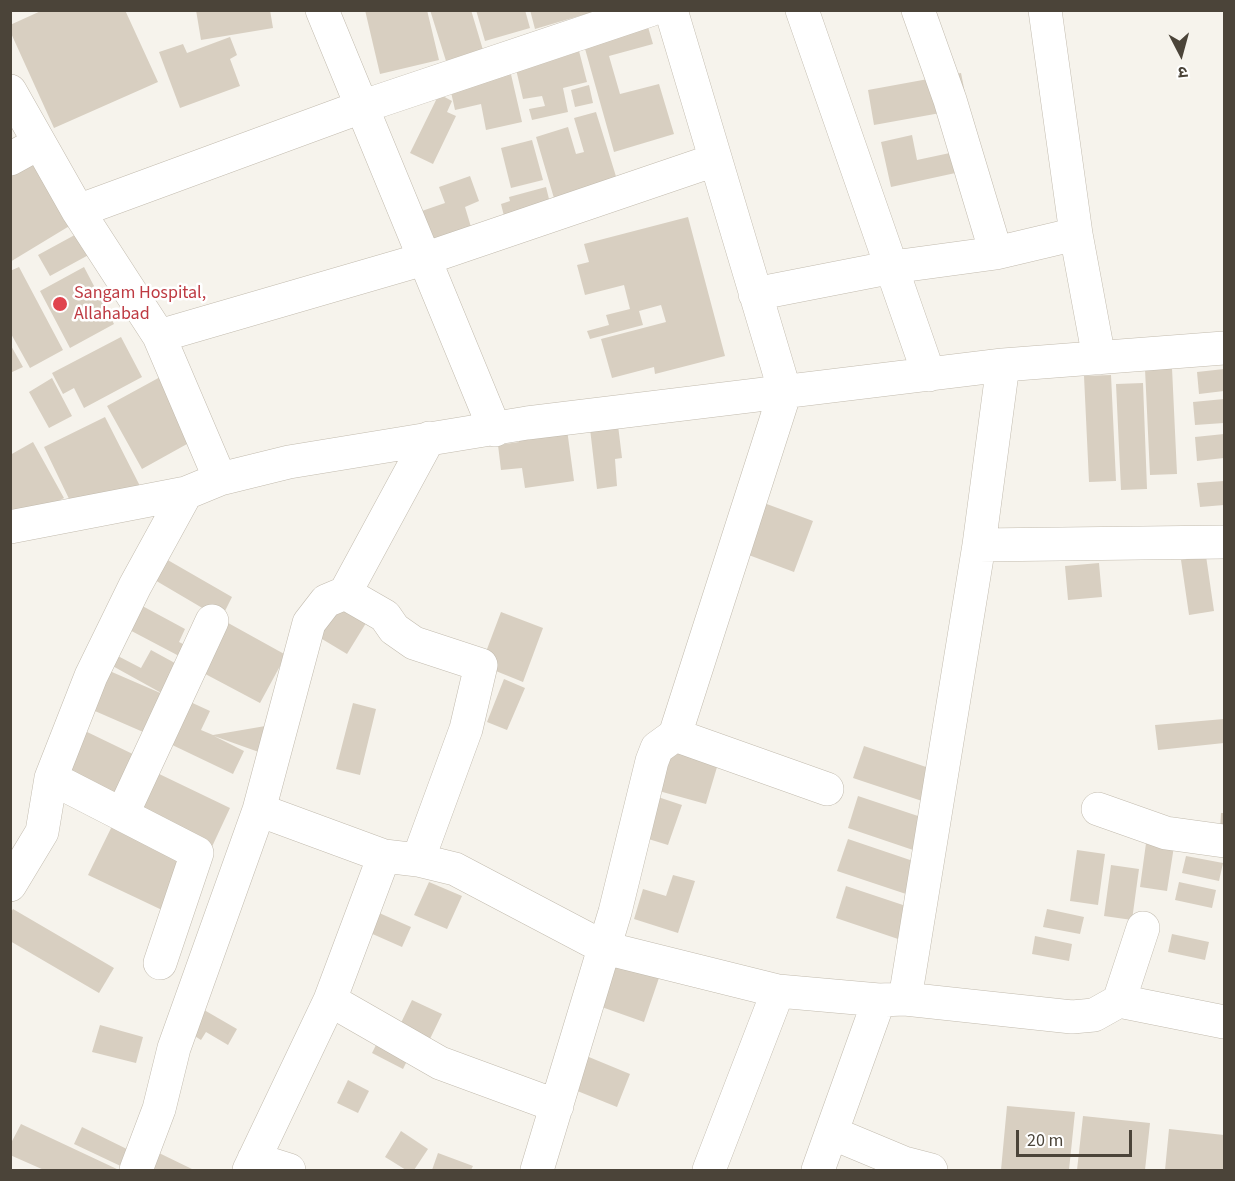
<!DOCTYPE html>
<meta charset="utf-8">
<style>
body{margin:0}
#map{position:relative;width:1235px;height:1181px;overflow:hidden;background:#f6f3ec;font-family:"Source Sans 3","Noto Sans Devanagari",sans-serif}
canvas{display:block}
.frame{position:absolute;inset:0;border:12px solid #4b4439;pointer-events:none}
.north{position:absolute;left:1151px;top:24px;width:60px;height:60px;-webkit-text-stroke:4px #fff;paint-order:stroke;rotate:174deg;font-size:16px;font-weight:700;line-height:24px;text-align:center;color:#4b4439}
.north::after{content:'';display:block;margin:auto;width:21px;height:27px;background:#4b4439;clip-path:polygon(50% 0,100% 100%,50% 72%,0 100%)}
.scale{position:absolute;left:1016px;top:1130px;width:116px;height:27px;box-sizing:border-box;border:3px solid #4b4439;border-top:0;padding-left:8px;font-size:18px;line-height:21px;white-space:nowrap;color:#4b4439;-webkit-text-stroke:4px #fff;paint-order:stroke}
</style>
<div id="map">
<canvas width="1235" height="1181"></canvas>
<div class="frame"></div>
<div class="north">उ</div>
<div class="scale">20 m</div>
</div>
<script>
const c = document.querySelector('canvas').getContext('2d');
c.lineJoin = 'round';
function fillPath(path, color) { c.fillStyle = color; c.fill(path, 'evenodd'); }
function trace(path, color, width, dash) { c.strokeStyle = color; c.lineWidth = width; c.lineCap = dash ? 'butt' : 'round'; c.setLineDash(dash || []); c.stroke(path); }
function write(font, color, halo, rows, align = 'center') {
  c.font = font + ' "Source Sans 3",sans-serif'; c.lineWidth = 5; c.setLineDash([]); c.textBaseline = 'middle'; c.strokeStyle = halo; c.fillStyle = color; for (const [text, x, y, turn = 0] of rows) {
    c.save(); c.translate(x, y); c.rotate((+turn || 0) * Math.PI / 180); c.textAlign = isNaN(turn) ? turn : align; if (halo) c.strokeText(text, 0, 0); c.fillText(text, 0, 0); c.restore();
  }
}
const building = new Path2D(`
 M 43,10 L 125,10 L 158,82 L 54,128 L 10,31 L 10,25 Z
 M 196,10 L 270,10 L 273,28 L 201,40 Z
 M 365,10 L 427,10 L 439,60 L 380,74 Z
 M 430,10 L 471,10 L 483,50 L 446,61 Z
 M 476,10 L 525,10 L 530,28 L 485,41 Z
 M 530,10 L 596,10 L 596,11 L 535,29 Z
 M 646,20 L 653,44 L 609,56 L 620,94 L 659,84 L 674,134 L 614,152 L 582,38 Z
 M 230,37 L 237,55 L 230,59 L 240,86 L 180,108 L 159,52 L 183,44 L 187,53 Z
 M 579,51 L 587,82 L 563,88 L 568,112 L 532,120 L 529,109 L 545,106 L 542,96 L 523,99 L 515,65 Z
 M 510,70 L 522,122 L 486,130 L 481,104 L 455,110 L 449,83 Z
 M 961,73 L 968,108 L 874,125 L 868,90 Z
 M 589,85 L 593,103 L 575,107 L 571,90 Z
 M 439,94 L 452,101 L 447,112 L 456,116 L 433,164 L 410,153 Z
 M 596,112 L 619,186 L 556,205 L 536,137 L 568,127 L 576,154 L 584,152 L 574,118 Z
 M 912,135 L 917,160 L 978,147 L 983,167 L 891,187 L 881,142 Z
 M 532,140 L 543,180 L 511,188 L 501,148 Z
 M 38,158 L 76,222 L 10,262 L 10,174 Z
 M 470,176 L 479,201 L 465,207 L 471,227 L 430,241 L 419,212 L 445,203 L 439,187 Z
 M 546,187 L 550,203 L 504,216 L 501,204 L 510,201 L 509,197 Z
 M 688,217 L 725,356 L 655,374 L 654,367 L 612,378 L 601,339 L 666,322 L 661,305 L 639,311 L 643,325 L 590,339 L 587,331 L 609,325 L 606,315 L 630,309 L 624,285 L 585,295 L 577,265 L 589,262 L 584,244 Z
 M 82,231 L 94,252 L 50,276 L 38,255 Z
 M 19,267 L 63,350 L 30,368 L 10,332 L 10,271 Z
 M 84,267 L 114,324 L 70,348 L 40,291 Z
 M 121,337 L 142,377 L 84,408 L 74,388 L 63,394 L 52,373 Z
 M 10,344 L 23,367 L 10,373 Z
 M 1172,368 L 1177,474 L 1150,475 L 1145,369 Z
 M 1224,369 L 1224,391 L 1199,394 L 1197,372 Z
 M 1111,375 L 1116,481 L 1089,482 L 1084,376 Z
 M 162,376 L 196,439 L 142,469 L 107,406 Z
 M 52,378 L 72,416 L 49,428 L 29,392 Z
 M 1143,383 L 1147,489 L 1121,490 L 1116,384 Z
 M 1224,399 L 1224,423 L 1195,425 L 1193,402 Z
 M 105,417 L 143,492 L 72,505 L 44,447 Z
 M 617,417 L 622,458 L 615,459 L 617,486 L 597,489 L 589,420 Z
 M 566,422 L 574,481 L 525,488 L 522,468 L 501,470 L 498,445 L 519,442 L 517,429 Z
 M 1224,434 L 1224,458 L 1197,461 L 1195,437 Z
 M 33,442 L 64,498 L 11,526 L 10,455 Z
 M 1224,481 L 1224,505 L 1200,507 L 1197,483 Z
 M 764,503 L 813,521 L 794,572 L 746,554 Z
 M 159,555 L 232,597 L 221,619 L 148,576 Z
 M 1206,556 L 1214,611 L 1189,615 L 1181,560 Z
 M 1099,563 L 1102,597 L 1068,600 L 1065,566 Z
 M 340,596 L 371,615 L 347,654 L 312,633 Z
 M 135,602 L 185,629 L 179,642 L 185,645 L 179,656 L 122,626 Z
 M 501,612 L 543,628 L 523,682 L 481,665 Z
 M 221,619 L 286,655 L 260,703 L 194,668 Z
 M 151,650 L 184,668 L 150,735 L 88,708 L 105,669 L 165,695 L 109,664 L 114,654 L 141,668 Z
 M 504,679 L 525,688 L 507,730 L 487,722 Z
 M 186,700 L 210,711 L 201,730 L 213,735 L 277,724 L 267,755 L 214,736 L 244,751 L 233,774 L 166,742 Z
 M 353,703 L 376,709 L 360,775 L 336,769 Z
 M 1224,719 L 1224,743 L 1158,750 L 1155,725 Z
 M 83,730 L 141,758 L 119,801 L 52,768 Z
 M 673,744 L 720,757 L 706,804 L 648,788 Z
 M 864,746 L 932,769 L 922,801 L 853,778 Z
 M 153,771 L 230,808 L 210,851 L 134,811 Z
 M 655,796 L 682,805 L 668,845 L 642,837 Z
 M 858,796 L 927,819 L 916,851 L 848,828 Z
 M 1221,813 L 1224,813 L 1224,848 L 1219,848 Z
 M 116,818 L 190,853 L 162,910 L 88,875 Z
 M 1147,836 L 1175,840 L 1167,891 L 1140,887 Z
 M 848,839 L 916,862 L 906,894 L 837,871 Z
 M 1077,850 L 1105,854 L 1098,905 L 1070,901 Z
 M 1186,856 L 1223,863 L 1219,881 L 1182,873 Z
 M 1111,865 L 1139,869 L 1132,920 L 1104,916 Z
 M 673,875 L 695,881 L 678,933 L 634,919 L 643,889 L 666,896 Z
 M 429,882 L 462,896 L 447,929 L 414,915 Z
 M 1179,882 L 1216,890 L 1212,908 L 1175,900 Z
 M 846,886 L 915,909 L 904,941 L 836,918 Z
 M 13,909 L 114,968 L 99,993 L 10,941 L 10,914 Z
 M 1047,909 L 1084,917 L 1080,934 L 1043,927 Z
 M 377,912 L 411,927 L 402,947 L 368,932 Z
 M 1172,934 L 1209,942 L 1205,960 L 1168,952 Z
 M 1035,936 L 1072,944 L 1069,961 L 1032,954 Z
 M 614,952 L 662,969 L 644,1022 L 596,1005 Z
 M 412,1000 L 442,1014 L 428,1043 L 398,1029 Z
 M 199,1007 L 237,1029 L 228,1045 L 206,1032 L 201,1040 L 185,1030 Z
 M 100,1025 L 143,1037 L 136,1063 L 92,1052 Z
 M 381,1035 L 412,1051 L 403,1069 L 372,1053 Z
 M 584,1055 L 630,1074 L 617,1107 L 570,1088 Z
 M 348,1080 L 369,1091 L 358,1113 L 337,1103 Z
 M 1007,1106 L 1075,1112 L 1069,1170 L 1001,1170 Z
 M 1083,1116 L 1150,1123 L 1145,1170 L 1077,1170 Z
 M 21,1124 L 119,1170 L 44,1170 L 10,1155 L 10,1145 Z
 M 82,1127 L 137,1154 L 129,1170 L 74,1144 Z
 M 1169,1129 L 1224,1135 L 1224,1170 L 1165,1170 Z
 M 401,1131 L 428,1149 L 414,1170 L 406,1170 L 385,1157 Z
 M 157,1152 L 194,1170 L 148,1170 Z
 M 438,1153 L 473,1166 L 471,1170 L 432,1170 Z`);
const minor = new Path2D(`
 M 322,10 L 495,430
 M 802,10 L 929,375
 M 918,10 L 950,100 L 996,253
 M 1045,10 L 1076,234 L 1099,358
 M 10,91 L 78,211 L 159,336 L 220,479
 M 10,159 L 39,143
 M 78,211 L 361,107 L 650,10
 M 755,294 L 893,267 L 996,253 L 1076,234
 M 159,336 L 424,259 L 715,160
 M 10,527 L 186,493 L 220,479 L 289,462 L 527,423 L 1003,365 L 1224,348
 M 979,545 L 1224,542
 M 345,593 L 385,616 L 394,629 L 414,643 L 481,665 L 466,729 L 418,860
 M 675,735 L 827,789
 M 51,778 L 197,853 L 160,963
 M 1098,809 L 1166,833 L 1224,841
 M 259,810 L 384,856 L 418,860 L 455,869 L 605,948 L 778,991
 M 123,813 L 212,621
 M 10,885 L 42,832 L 51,778 L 91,676 L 135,586 L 186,493
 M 905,999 L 1072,1017 L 1094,1015 L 1119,1001 L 1143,928
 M 330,1000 L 440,1063 L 557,1106
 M 1119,1001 L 1224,1022
 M 832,1133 L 904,1163 L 931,1170
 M 254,1159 L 289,1170
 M 136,1170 L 159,1109 L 174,1048 L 259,810 L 309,623 L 326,601 L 345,593 L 429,438
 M 249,1170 L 330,1000 L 384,856
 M 537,1170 L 615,912 L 652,761 L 657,748 L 675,735 L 785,392 L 671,10
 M 709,1170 L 778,991 L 879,1000
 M 818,1170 L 879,1000 L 905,999 L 979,545 L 1003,365`);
const markers = [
 [60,304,8,"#e0444e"]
];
const healthNames = [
 ["Sangam Hospital,",74,294],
 ["Allahabad",74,315]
];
fillPath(building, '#d8cfc1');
trace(minor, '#c2bbae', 34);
trace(minor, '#fff', 33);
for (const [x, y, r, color] of markers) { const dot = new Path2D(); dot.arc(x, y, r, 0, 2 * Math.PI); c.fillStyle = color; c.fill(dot); trace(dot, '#fff', 2); }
write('18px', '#be3a42', '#fff', healthNames, 'left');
</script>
